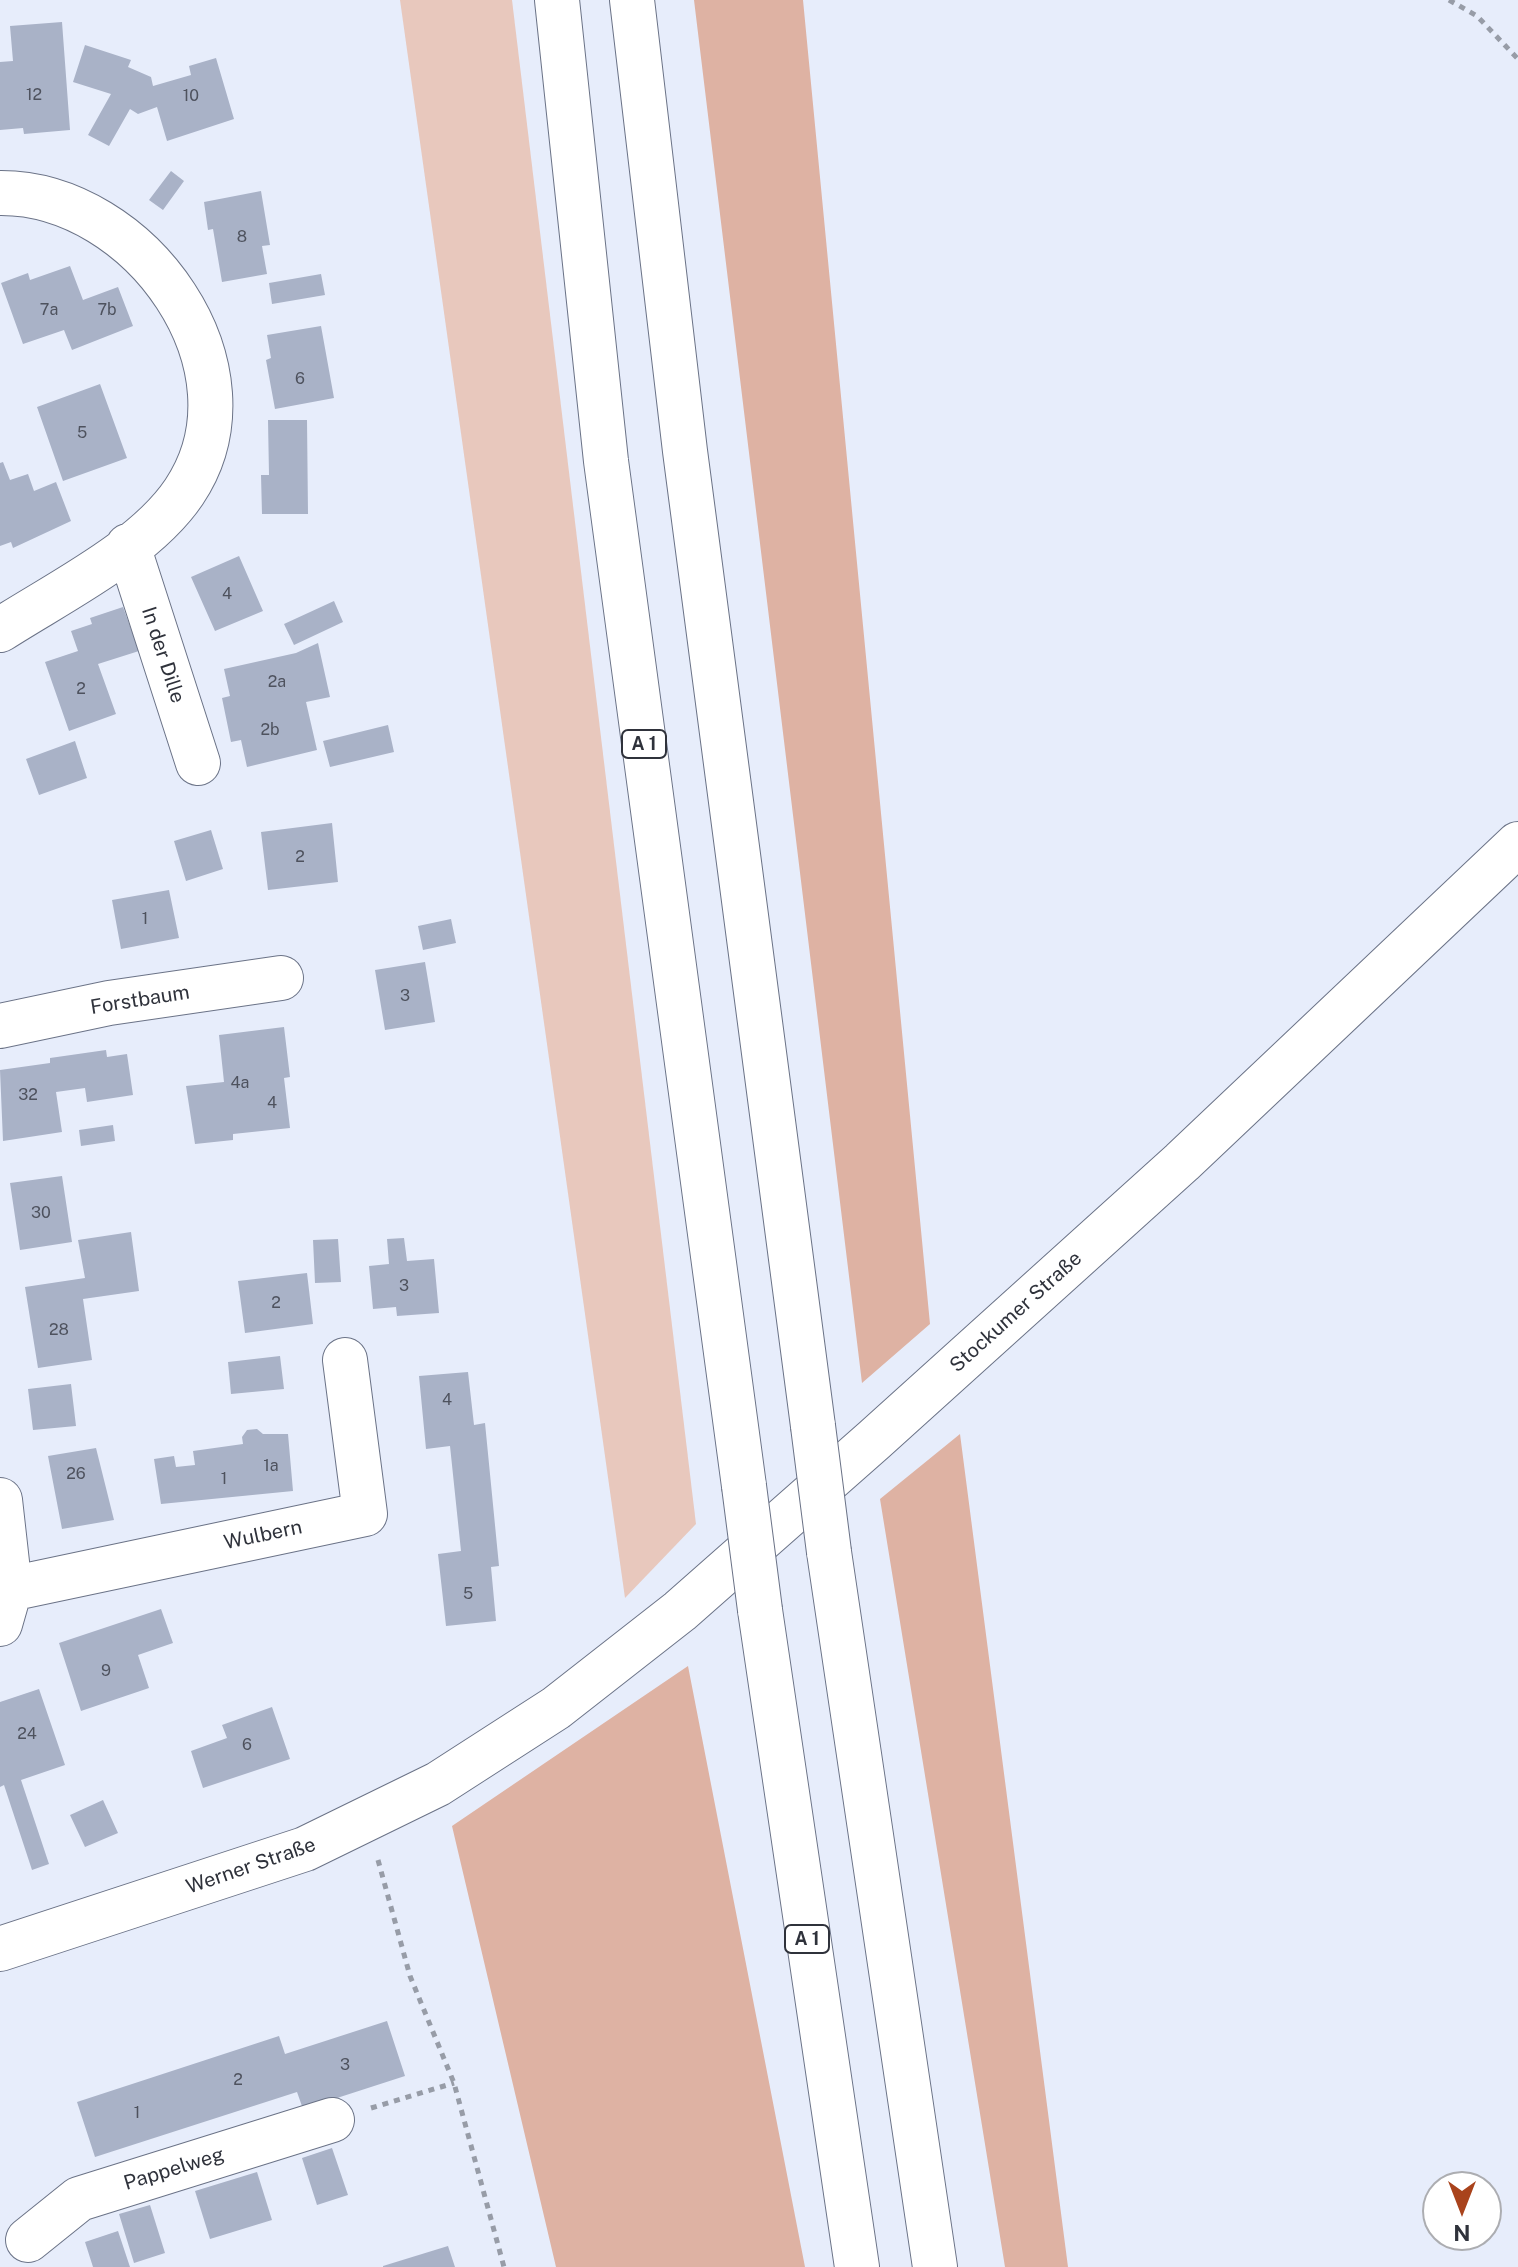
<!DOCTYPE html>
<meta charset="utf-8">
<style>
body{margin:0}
#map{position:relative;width:1518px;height:2267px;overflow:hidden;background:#e7edfb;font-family:"Public Sans",sans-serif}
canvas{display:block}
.north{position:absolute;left:1422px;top:2171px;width:80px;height:80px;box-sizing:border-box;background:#fff;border:2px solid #acadb1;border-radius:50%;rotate:180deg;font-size:22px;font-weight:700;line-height:32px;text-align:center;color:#2f323b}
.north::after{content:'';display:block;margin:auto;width:28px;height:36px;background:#a9431c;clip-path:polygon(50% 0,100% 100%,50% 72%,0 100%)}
</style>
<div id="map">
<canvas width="1518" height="2267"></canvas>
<div class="north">N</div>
</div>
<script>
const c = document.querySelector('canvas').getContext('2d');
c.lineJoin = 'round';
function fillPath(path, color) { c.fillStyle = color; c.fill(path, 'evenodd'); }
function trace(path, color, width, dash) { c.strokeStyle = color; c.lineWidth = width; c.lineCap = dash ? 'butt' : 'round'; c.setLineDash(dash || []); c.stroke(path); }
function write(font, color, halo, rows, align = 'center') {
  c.font = font + ' "Public Sans",sans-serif'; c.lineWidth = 7; c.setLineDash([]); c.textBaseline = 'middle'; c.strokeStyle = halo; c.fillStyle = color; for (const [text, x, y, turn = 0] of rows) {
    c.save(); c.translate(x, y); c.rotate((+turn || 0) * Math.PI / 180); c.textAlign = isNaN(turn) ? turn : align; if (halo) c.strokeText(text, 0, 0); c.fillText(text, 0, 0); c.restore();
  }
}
const green = new Path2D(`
 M 400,0 L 512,0 L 696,1524 L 625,1598 Z`);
const forest = new Path2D(`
 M 694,0 L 803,0 L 930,1324 L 862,1383 Z
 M 960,1434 L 1068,2267 L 1005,2267 L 880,1499 Z
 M 688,1666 L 805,2267 L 556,2267 L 452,1826 Z`);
const building = new Path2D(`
 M 62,22 L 70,130 L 24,134 L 23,128 L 0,130 L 0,62 L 13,61 L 10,26 Z
 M 85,45 L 131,60 L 128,67 L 151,77 L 153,86 L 191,75 L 189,66 L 216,58 L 234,119 L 167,141 L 157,107 L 138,114 L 130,109 L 109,146 L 88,135 L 111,94 L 73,82 Z
 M 171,171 L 184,181 L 163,210 L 149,200 Z
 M 261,191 L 270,245 L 262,246 L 267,274 L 222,282 L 213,229 L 208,230 L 204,202 Z
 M 70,266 L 83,300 L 118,287 L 133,326 L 72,350 L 64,330 L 23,344 L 1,283 L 28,273 L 30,280 Z
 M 321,274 L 325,295 L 272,304 L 269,283 Z
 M 321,326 L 334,398 L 275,409 L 266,360 L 271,358 L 267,335 Z
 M 100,384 L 127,458 L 63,481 L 37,407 Z
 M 268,420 L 307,420 L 308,514 L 262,514 L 261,475 L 269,475 Z
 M 3,462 L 10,480 L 28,474 L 34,491 L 56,482 L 71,521 L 13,548 L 11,542 L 0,546 L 0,463 Z
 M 239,556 L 263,611 L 215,631 L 191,577 Z
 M 334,601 L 343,622 L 294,645 L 284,624 Z
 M 123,607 L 139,651 L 98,664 L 116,714 L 69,731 L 45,662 L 78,651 L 71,631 L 92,624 L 90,618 Z
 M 318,643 L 330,697 L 306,702 L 317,750 L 247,767 L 241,740 L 231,742 L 222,698 L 230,696 L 224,669 L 296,653 Z
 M 388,725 L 394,752 L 330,767 L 323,741 Z
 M 75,741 L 87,778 L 39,795 L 26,759 Z
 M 332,823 L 338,882 L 268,890 L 261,832 Z
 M 211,830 L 223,869 L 186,881 L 174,841 Z
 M 169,890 L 179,938 L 121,949 L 112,900 Z
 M 451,919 L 456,943 L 423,950 L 418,926 Z
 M 425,962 L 435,1022 L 385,1030 L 375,970 Z
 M 284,1027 L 290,1077 L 284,1078 L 290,1128 L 233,1134 L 233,1140 L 195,1144 L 186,1086 L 224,1082 L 219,1035 Z
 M 106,1050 L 107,1057 L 127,1054 L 133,1095 L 87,1102 L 85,1088 L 56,1092 L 62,1132 L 3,1141 L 0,1070 L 50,1063 L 50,1058 Z
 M 113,1125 L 115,1141 L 81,1146 L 79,1130 Z
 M 62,1176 L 72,1242 L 20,1250 L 10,1183 Z
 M 131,1232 L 139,1291 L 83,1299 L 92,1360 L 38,1368 L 25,1287 L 85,1278 L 78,1240 Z
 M 404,1238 L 407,1261 L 434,1259 L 439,1313 L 397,1316 L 396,1307 L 373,1309 L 369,1266 L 389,1264 L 387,1239 Z
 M 338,1239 L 341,1282 L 315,1283 L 313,1240 Z
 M 307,1273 L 313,1324 L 245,1333 L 238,1281 Z
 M 280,1356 L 284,1389 L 231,1394 L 228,1362 Z
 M 468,1372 L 474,1425 L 485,1423 L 499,1566 L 491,1567 L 496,1621 L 446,1626 L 438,1554 L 461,1551 L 450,1446 L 426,1449 L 419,1376 Z
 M 71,1384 L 76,1426 L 33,1430 L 28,1389 Z
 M 257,1429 L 263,1434 L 288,1434 L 293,1491 L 161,1504 L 154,1459 L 174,1456 L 176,1467 L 195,1465 L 193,1451 L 243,1444 L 242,1437 L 247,1430 Z
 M 96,1448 L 114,1520 L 62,1529 L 48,1456 Z
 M 161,1609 L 173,1643 L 138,1655 L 149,1688 L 81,1711 L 59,1643 Z
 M 39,1689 L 65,1765 L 21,1780 L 49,1864 L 32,1870 L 4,1785 L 0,1787 L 0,1702 Z
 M 272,1707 L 290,1759 L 203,1788 L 191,1751 L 227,1738 L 222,1725 Z
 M 103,1800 L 118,1833 L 85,1847 L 70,1815 Z
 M 387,2021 L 405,2076 L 303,2109 L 297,2092 L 95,2157 L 77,2102 L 279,2036 L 285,2054 Z
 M 332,2148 L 348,2195 L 317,2205 L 302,2158 Z
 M 257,2172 L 272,2220 L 210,2239 L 195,2191 Z
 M 150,2205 L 165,2253 L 134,2263 L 119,2214 Z
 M 118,2231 L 130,2267 L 93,2267 L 85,2242 Z
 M 448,2246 L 455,2267 L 383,2267 L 383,2266 Z`);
const path = new Path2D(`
 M 1449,0 L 1477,16 L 1518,59
 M 378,1860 L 410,1976 L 454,2083 L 504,2267
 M 371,2108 L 454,2083`);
const minor = new Path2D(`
 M 0,193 C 140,192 267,369 184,492 C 145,550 59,592 0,630
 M 128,546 L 198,763
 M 0,1026 L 109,1003 L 281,978
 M 0,1500 L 10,1589 L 0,1624
 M 10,1589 L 365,1514 L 345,1360
 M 28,2240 L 79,2199 L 332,2120`);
const major = new Path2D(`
 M 0,1949 L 305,1849 L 438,1784 L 556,1708 L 680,1611 L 874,1440 L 1182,1162 L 1518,844`);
const highway = new Path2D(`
 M 557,0 L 606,461 L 744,1486
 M 632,0 L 685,451 L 813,1426
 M 829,1552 L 935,2267
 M 760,1610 L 857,2267`);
const highwayBridge = new Path2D(`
 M 813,1426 L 829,1552
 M 744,1486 L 760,1610`);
const numberNames = [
 ["12",34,95],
 ["10",191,96],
 ["8",242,237],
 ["7a",49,310],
 ["7b",107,310],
 ["6",300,379],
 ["5",82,433],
 ["4",227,594],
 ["2a",277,682],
 ["2",81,689],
 ["2b",270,730],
 ["2",300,857],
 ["1",145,919],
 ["3",405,996],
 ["4a",240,1083],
 ["32",28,1095],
 ["4",272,1103],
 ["30",41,1213],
 ["3",404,1286],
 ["2",276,1303],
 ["28",59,1330],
 ["4",447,1400],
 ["1a",271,1466],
 ["26",76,1474],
 ["1",224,1479],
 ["5",468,1594],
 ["9",106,1671],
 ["24",27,1734],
 ["6",247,1745],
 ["3",345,2065],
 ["2",238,2080],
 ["1",137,2113]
];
const shields = [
 [644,744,44],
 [807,1939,44]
];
const shieldNames = [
 ["A 1",644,744],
 ["A 1",807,1939]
];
const streetNames = [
 ["In der Dille",163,655,72],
 ["Forstbaum",140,1000,-9],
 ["Stockumer Straße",1016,1312,-42],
 ["Wulbern",263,1535,-12],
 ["Werner Straße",251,1866,-19],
 ["Pappelweg",174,2169,-17]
];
fillPath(green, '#e8c8bd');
fillPath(forest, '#deb2a3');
fillPath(building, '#a9b2c7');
trace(minor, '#6b7387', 46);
trace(major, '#6b7387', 46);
trace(highway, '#6b7387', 46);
trace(path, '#979ca7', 5, [6, 6]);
trace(minor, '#fff', 44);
trace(major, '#fff', 44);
trace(highway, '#fff', 44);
trace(highwayBridge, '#6b7387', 46, []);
trace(highwayBridge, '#fff', 44);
write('16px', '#4e525e', null, numberNames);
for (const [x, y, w] of shields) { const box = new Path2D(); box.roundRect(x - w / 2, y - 14, w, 28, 6); c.fillStyle = '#fff'; c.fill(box); trace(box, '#2f323b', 2); }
write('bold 18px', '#2f323b', null, shieldNames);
write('20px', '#2f323b', '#fff', streetNames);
</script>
